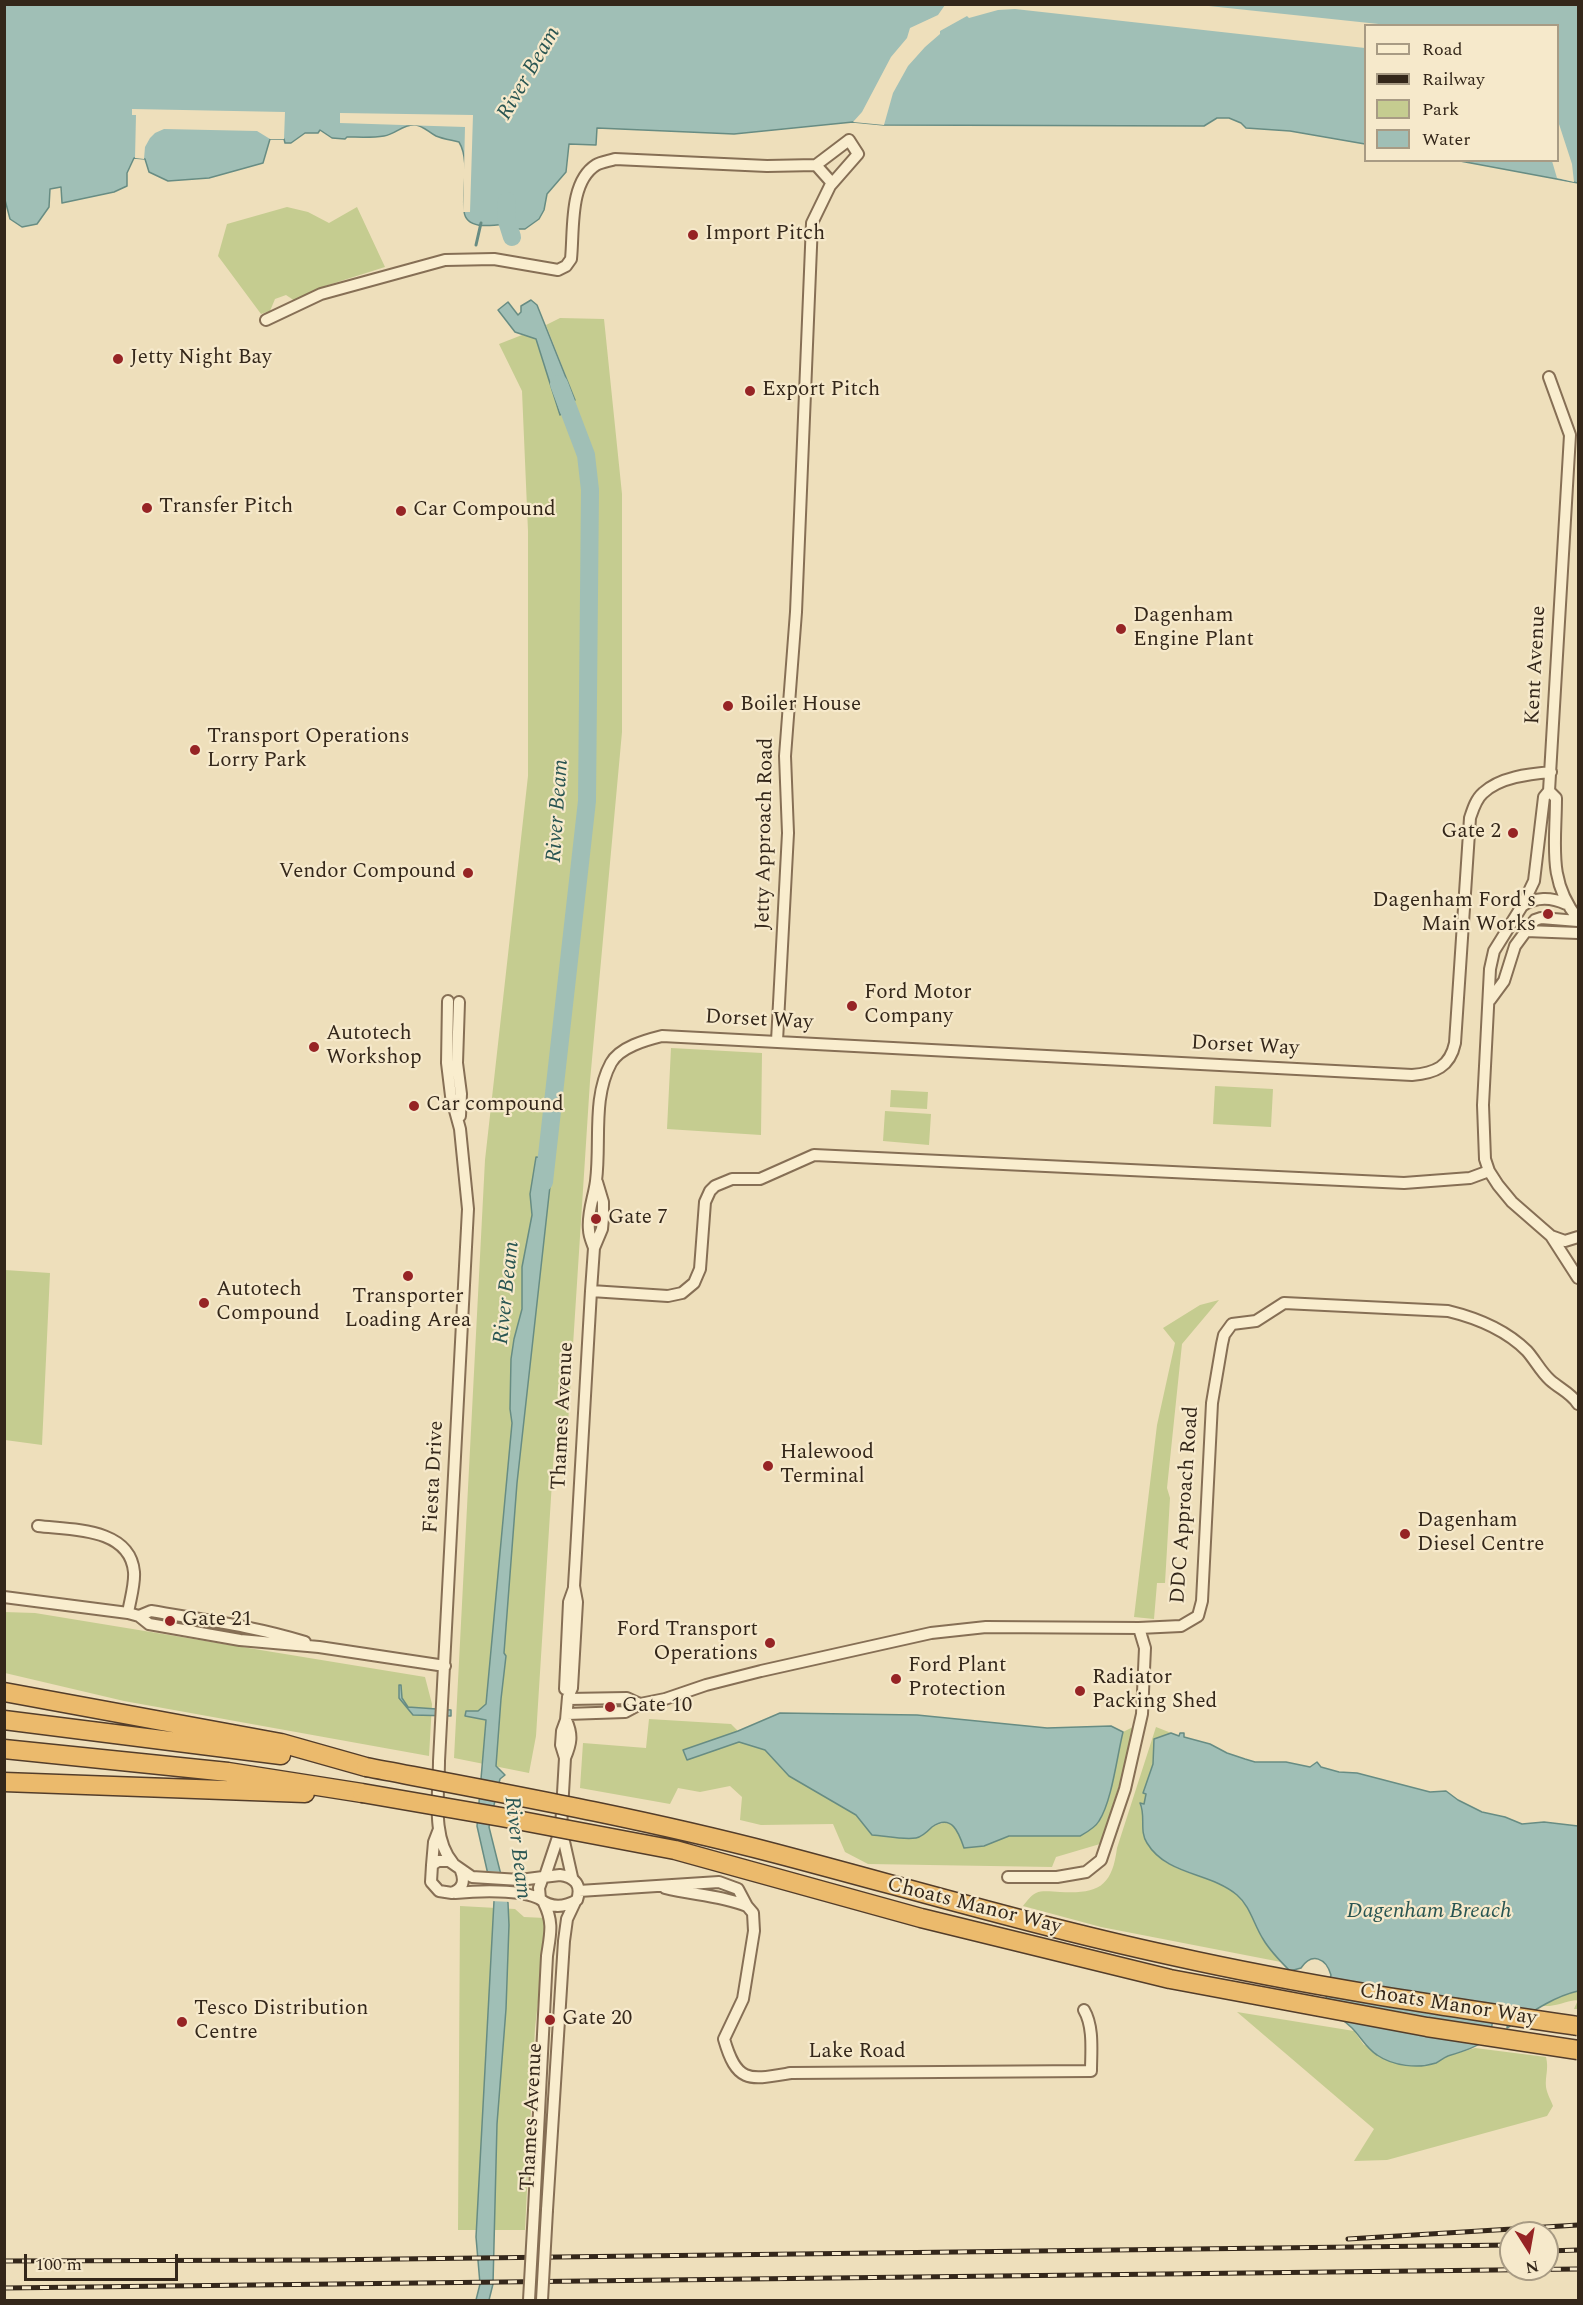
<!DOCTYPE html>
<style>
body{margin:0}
#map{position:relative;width:1583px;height:2305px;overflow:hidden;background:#eedfbb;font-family:Spectral,serif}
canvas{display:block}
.frame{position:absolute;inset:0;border:6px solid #34271a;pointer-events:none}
.legend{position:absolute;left:1364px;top:24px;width:195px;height:138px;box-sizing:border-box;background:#f6e9cb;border:2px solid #a89b84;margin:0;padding:8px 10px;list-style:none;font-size:18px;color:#34271a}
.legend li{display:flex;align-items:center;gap:12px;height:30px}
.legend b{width:30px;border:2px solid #a89b84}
.north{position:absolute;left:1499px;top:2221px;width:60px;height:60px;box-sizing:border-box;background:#f6e9cb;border:2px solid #a89b84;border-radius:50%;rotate:169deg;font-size:16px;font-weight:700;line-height:24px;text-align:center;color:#34271a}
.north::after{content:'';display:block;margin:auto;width:21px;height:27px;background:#962425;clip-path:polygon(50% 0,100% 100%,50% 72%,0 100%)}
.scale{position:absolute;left:24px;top:2254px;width:154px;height:27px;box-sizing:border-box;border:3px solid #34271a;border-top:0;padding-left:8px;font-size:18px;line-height:21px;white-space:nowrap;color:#34271a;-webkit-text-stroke:4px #f6e9cb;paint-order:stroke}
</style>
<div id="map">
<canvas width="1583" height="2305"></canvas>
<div class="frame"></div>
<ul class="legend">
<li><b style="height:8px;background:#f9edce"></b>Road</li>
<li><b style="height:8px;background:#34271a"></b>Railway</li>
<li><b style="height:16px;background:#c5cc90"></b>Park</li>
<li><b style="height:16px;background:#a0bfb6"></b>Water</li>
</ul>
<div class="north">N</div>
<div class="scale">100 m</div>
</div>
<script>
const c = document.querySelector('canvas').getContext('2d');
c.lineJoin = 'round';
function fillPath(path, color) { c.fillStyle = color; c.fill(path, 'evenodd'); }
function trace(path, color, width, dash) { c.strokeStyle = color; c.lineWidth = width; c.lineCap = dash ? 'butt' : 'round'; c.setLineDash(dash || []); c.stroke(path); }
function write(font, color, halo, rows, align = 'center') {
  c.font = font + ' Spectral,serif'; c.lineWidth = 4.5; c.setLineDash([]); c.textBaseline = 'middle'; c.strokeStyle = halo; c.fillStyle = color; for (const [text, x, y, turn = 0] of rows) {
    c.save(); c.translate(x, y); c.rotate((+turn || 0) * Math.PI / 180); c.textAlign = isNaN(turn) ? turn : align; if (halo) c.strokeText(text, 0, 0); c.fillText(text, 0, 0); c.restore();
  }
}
const green = new Path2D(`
 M 287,207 L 308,212 L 329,223 L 357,207 L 385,267 L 325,286 L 295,301 L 286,295 L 275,299 L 270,311 L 261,314 L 218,256 L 227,224 Z
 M 560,318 L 604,319 L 622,494 L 622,732 L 590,1081 L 566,1454 L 554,1450 L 536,1736 L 529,1773 L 454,1758 L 485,1160 L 528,776 L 528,531 L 522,391 L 499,344 L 522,335 L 536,338 L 560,414 L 575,399 L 546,325 Z
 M 671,1048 L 762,1053 L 761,1135 L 667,1129 Z
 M 1215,1086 L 1273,1089 L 1271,1127 L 1213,1124 Z
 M 891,1090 L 928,1092 L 927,1109 L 890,1107 Z
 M 885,1111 L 931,1114 L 929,1145 L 883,1141 Z
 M 5,1270 L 50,1273 L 42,1445 L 5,1440 Z
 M 1219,1300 L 1182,1344 L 1167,1488 L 1170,1498 L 1165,1583 L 1157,1583 L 1154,1619 L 1134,1617 L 1157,1425 L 1175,1343 L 1163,1328 L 1200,1305 Z
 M 4,1612 L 35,1613 L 425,1677 L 432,1704 L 429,1756 L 124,1701 L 5,1673 Z
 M 649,1719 L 731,1724 L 738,1731 L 683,1750 L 687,1760 L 739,1742 L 765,1750 L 789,1776 L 856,1815 L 872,1835 C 886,1836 903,1840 916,1838 C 920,1837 925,1833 928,1830 C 952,1814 957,1828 964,1848 L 984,1846 L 1009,1836 L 1080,1836 C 1087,1832 1095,1828 1099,1821 C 1112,1801 1117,1756 1123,1732 L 1139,1724 L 1100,1844 L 1056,1857 L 1052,1867 L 868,1864 L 845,1852 L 833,1824 L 761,1825 L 740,1820 L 742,1797 L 730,1786 L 700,1792 L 678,1788 L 670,1804 L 580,1788 L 583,1743 L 646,1748 Z
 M 1156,1727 L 1179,1736 L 1171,1733 L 1154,1739 L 1153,1764 L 1143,1793 L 1146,1794 L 1144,1804 L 1140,1804 C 1146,1816 1140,1832 1148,1844 C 1167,1877 1212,1872 1239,1896 C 1251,1907 1255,1926 1263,1940 C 1268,1948 1275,1955 1281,1962 L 1101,1927 L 1023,1906 C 1027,1901 1031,1895 1036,1893 C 1043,1890 1052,1892 1060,1892 C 1098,1894 1112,1887 1117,1848 Z
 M 460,1906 L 515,1909 L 524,1917 L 545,1918 L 545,1941 L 535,2028 L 525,2230 L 458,2230 Z
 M 1578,1991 L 1578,2009 L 1574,2009 L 1578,2000 C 1565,2001 1556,2007 1542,2006 L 1567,1993 Z
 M 1237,2012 L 1354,2031 L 1364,2045 L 1435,2063 L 1444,2057 L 1475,2048 L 1546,2057 C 1549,2069 1545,2076 1546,2087 C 1547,2094 1551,2100 1553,2106 L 1547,2116 L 1387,2160 L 1354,2161 L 1374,2129 Z`);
const water = new Path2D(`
 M 4,5 L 1578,5 L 1578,183 L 1460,161 L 1558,160 L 1558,26 L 1366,26 L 1365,144 L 1290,131 L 1246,128 L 1241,123 L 1229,118 L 1217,118 L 1204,126 L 884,125 L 853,122 L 734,134 L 597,128 L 596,145 L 569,144 L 566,172 L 547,194 L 544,210 L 539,219 L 525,229 L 515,229 L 514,223 C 499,224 466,233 464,211 C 462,190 470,160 459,142 C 451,140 443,139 436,136 C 428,132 424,126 415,125 C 403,124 396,134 384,136 C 372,138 358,137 347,137 L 345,139 L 332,138 L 320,130 L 318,133 L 305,133 L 291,143 L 285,143 L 284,139 L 270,139 L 263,163 L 209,178 L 168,181 L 149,172 L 145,159 L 134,158 L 127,173 L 127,186 L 114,192 L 62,203 L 61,187 L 50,189 L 49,207 L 37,224 L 22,227 L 10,219 L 5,200 Z
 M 531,300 L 537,305 L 575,400 L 560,415 L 536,339 L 515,332 L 498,310 L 508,302 L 518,315 L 521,312 L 521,306 Z
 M 536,1157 L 553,1159 L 517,1483 L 504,1653 L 506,1656 L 501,1699 L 496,1766 L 505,1775 L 500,1779 L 489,1827 L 508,1903 L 509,1925 L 506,2009 L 497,2124 L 493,2284 L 489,2300 L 476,2300 L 480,2284 L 476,2237 L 494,1901 L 477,1826 L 486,1720 L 465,1716 L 466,1711 L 478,1711 L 486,1704 L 512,1423 L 510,1409 L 511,1359 L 514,1339 L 522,1309 L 522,1267 L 532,1215 L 530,1194 Z
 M 399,1685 L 401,1685 L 402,1698 L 408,1707 L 451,1710 L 451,1716 L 413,1715 L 399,1698 Z
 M 780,1713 L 917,1715 L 1047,1728 L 1111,1726 L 1123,1732 C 1117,1756 1112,1801 1099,1821 C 1095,1828 1087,1832 1080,1836 L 1009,1836 L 984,1846 L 964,1848 C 959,1833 952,1813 932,1827 C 928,1831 922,1837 916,1838 C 903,1840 886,1836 872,1835 L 856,1815 L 789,1776 L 765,1750 L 739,1742 L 687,1760 L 683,1750 L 738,1731 Z
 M 1171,1733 L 1179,1736 L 1180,1733 L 1184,1733 L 1184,1737 L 1210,1744 L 1227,1753 L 1245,1759 L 1255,1762 L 1286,1762 L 1310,1767 L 1317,1762 L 1321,1767 L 1339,1772 L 1357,1773 L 1430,1792 L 1446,1791 L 1458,1800 L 1482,1812 L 1505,1817 L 1522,1824 L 1544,1822 L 1578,1826 L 1578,1991 C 1552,1997 1529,2014 1507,2028 L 1509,2007 L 1495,2005 L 1490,2038 C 1477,2047 1464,2051 1448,2056 C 1443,2058 1440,2061 1436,2063 C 1418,2069 1393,2066 1377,2055 C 1366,2048 1361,2037 1352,2028 C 1328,2006 1320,2010 1331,1975 C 1326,1958 1312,1952 1301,1968 L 1290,1971 C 1280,1961 1270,1951 1263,1939 C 1254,1925 1250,1906 1237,1895 C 1210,1872 1167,1876 1147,1843 C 1139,1831 1146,1816 1140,1803 L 1144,1804 L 1146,1794 L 1143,1793 L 1153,1764 L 1154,1739 Z`);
const pier = new Path2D(`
 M 1190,4 L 1388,25 L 1366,26 L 1365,48 L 1015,9 L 998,10 L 969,18 L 967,16 L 940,31 L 940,34 L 925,47 L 908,66 L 893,93 L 884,125 L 853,122 L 862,112 L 891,57 L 907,38 L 910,28 L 938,15 L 945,5 Z
 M 132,109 L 285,112 L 284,139 L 270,139 L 257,131 L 164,129 L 155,133 L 150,138 L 145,147 L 144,159 L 135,158 L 136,115 L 132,115 Z
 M 340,113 L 473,115 L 470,212 L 463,212 L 465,127 L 340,123 Z
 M 1558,121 L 1572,164 L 1574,182 L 1557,178 L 1552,161 L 1558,160 Z
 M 482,1871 L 502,1872 L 511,1902 L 491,1901 Z`);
const stream = new Path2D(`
 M 476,245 L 481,223`);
const river = new Path2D(`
 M 507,201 L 506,218 L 512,237
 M 544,1182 L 587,801 L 590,490 L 586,455 L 559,384`);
const minor = new Path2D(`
 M 266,320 L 321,294 L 445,260 L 494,259 L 558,270 L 566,266 L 571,259 C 574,230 569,182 596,165 C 601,162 609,161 615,159 L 767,166 L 816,165 L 832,183
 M 1549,377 L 1570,435 L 1549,791 L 1544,797 L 1534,881 L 1522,906 L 1494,951 L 1490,969 L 1483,1105 L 1485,1159 L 1489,1171 L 1498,1185 L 1512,1202 L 1551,1236 L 1578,1278
 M 1549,791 L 1556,798 C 1556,845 1547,880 1578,919
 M 1522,906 C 1535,897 1551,897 1566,904
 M 1526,931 L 1535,920 L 1541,918 L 1578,921
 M 1490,1000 L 1504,981 L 1515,946 L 1526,931 L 1578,933
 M 448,1001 L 447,1063 L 451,1096 L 460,1129 L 468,1209 L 439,1761 C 439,1793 431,1838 453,1863
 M 459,1002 L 457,1063 L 461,1094 L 460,1116
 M 777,1041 L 788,833 L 785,756 L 796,612 L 812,223 L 830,186 L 858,154 L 849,140 L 816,165
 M 1551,1236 L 1565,1241 L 1578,1237
 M 594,1248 C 592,1242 589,1236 589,1230 C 587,1213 594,1197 596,1181 C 601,1142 592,1098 611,1063 C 620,1047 646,1040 662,1036 L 1412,1075 C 1435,1073 1450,1067 1455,1043 L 1470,818 C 1473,809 1476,799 1483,793 C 1500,777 1529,774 1551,772
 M 591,1291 L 668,1296 L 682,1293 L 694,1283 L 700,1269 L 705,1202 L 710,1191 L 715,1186 L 732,1179 L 760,1179 L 814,1155 L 1404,1183 L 1470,1178 L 1489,1171
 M 38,1526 C 70,1530 130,1527 134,1572 C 135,1585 130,1600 128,1613
 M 4,1597 L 128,1613 L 139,1616 L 149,1624 L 240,1640 L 319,1647 L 445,1666
 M 139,1616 L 151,1611 C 203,1620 254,1626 305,1642
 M 565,1689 L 569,1602 L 574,1588
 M 568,1699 L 627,1698 L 640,1704
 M 567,1714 L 625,1712 L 640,1704 L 665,1699 L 706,1685 L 761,1671 L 931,1633 L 986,1627 L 1139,1628 L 1181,1626 L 1198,1616 L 1202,1601 L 1212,1403 L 1222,1344 L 1224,1335 L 1232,1324 L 1256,1321 L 1284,1303 L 1448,1311 C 1477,1318 1505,1329 1527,1351 C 1535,1360 1541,1372 1550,1380 C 1560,1389 1571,1393 1578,1404
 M 565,1758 C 571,1744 573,1735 566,1720
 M 432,1865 L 434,1842 L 439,1829
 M 461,1871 C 465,1881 463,1889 452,1893 L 439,1891 L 431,1882 L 432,1865 L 438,1861 L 449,1861 L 472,1877 L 520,1880 L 543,1877
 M 560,1875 C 575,1877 582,1885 577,1900 C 565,1907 552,1909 540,1899 L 539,1888 L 543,1877 Z
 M 545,1876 L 561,1828
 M 572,1877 L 561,1828 L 565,1758 L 561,1745 L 562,1731 L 566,1720 L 568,1697 L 572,1688 L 577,1602 L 574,1586 L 576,1553 L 591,1291 L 594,1248 L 602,1229 L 603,1218 L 603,1202 L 597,1182
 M 1008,1877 L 1057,1877 L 1086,1872 L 1101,1860 L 1125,1789 L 1142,1714 L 1145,1648 L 1139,1628
 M 665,1888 C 693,1895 720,1895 747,1906
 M 579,1891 L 719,1882 L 738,1889 L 747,1906 L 753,1913 L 754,1931 L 743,1999 L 724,2039 C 737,2084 749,2080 791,2073 L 1091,2071 C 1091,2052 1094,2027 1084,2010
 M 455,1893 C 477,1891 522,1889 540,1899
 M 534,2210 L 547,1956 C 550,1935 554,1923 544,1903
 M 547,2210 L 564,1941 L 567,1919 L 575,1902`);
const trunk = new Path2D(`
 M 4,1692 L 281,1743 L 366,1767
 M 4,1720 L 281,1755
 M 4,1749 L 228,1772 L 362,1793
 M 4,1782 L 305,1793`);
const rail = new Path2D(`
 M 1348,2239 L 1578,2225
 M 1547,2251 L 1578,2250
 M 4,2261 L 320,2260 L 1511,2245
 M 4,2288 L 1578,2269`);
const minorBridge = new Path2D(`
 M 529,2300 L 534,2210
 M 542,2300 L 547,2210`);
const trunkBridge = new Path2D(`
 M 366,1767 C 502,1793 640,1818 774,1853 C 907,1888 1039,1927 1173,1956 C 1307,1986 1443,2006 1578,2026
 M 362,1793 L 501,1817 L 675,1850 L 921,1918 L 1170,1979 L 1427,2027 L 1578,2050`);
const markers = [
 [693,235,6,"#962425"],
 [118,359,6,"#962425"],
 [750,391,6,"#962425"],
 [147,508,6,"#962425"],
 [401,511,6,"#962425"],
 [1121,629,6,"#962425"],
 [728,706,6,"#962425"],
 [195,750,6,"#962425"],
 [1513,833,6,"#962425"],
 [468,873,6,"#962425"],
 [1548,914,6,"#962425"],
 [852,1006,6,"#962425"],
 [314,1047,6,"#962425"],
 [414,1106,6,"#962425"],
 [596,1219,6,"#962425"],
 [408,1276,6,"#962425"],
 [204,1303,6,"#962425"],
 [768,1466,6,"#962425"],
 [1405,1534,6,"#962425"],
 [170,1621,6,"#962425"],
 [770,1643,6,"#962425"],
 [896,1679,6,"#962425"],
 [1080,1691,6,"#962425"],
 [610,1707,6,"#962425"],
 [550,2020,6,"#962425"],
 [182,2022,6,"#962425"]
];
const poiNames = [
 ["Import Pitch",705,235],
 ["Jetty Night Bay",130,359],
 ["Export Pitch",762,391],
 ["Transfer Pitch",159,508],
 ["Car Compound",413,511],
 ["Dagenham",1133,617],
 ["Engine Plant",1133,641],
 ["Boiler House",740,706],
 ["Transport Operations",207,738],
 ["Lorry Park",207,762],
 ["Gate 2",1501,833,"right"],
 ["Vendor Compound",456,873,"right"],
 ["Dagenham Ford's",1536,902,"right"],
 ["Main Works",1536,926,"right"],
 ["Ford Motor",864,994],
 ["Company",864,1018],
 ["Autotech",326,1035],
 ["Workshop",326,1059],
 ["Car compound",426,1106],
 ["Gate 7",608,1219],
 ["Autotech",216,1291],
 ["Compound",216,1315],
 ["Transporter",408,1298,"center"],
 ["Loading Area",408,1322,"center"],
 ["Halewood",780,1454],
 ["Terminal",780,1478],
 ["Dagenham",1417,1522],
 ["Diesel Centre",1417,1546],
 ["Gate 21",182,1621],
 ["Ford Transport",758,1631,"right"],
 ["Operations",758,1655,"right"],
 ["Ford Plant",908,1667],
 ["Protection",908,1691],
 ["Radiator",1092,1679],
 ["Packing Shed",1092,1703],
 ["Gate 10",622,1707],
 ["Tesco Distribution",194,2010],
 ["Centre",194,2034],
 ["Gate 20",562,2020]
];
const streetNames = [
 ["Kent Avenue",1537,665,-87],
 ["Jetty Approach Road",766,834,-89],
 ["Dorset Way",759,1021,3],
 ["Dorset Way",1245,1047,3],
 ["Thames Avenue",564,1416,-87],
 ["Fiesta Drive",435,1477,-87],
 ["DDC Approach Road",1186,1505,-86],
 ["Choats Manor Way",974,1907,14],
 ["Choats Manor Way",1448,2006,9],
 ["Lake Road",857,2053],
 ["Thames Avenue",533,2117,-87]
];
const waterNames = [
 ["River Beam",530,74,-60],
 ["River Beam",559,811,-86],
 ["River Beam",508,1293,-84],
 ["River Beam",516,1848,83],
 ["Dagenham Breach",1429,1913]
];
fillPath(green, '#c5cc90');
fillPath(water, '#a0bfb6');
trace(water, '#678c83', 1.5);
fillPath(pier, '#eedfbb');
trace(stream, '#678c83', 3);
trace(river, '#a0bfb6', 18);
trace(minor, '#866f55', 14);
trace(trunk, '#533d2a', 21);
trace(minor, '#f9edce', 10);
trace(trunk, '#ebba6c', 18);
trace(rail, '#34271a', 5);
trace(rail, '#f6e9cb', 3, [9]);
trace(minorBridge, '#866f55', 14, []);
trace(trunkBridge, '#533d2a', 21, []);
trace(minorBridge, '#f9edce', 10);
trace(trunkBridge, '#ebba6c', 18);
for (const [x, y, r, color] of markers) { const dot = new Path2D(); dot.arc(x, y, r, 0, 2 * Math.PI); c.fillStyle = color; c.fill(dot); trace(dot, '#f6e9cb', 2); }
write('21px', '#34271a', '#f6e9cb', poiNames, 'left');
write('21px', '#34271a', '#f6e9cb', streetNames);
write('italic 22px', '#295552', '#f6e9cb', waterNames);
</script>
